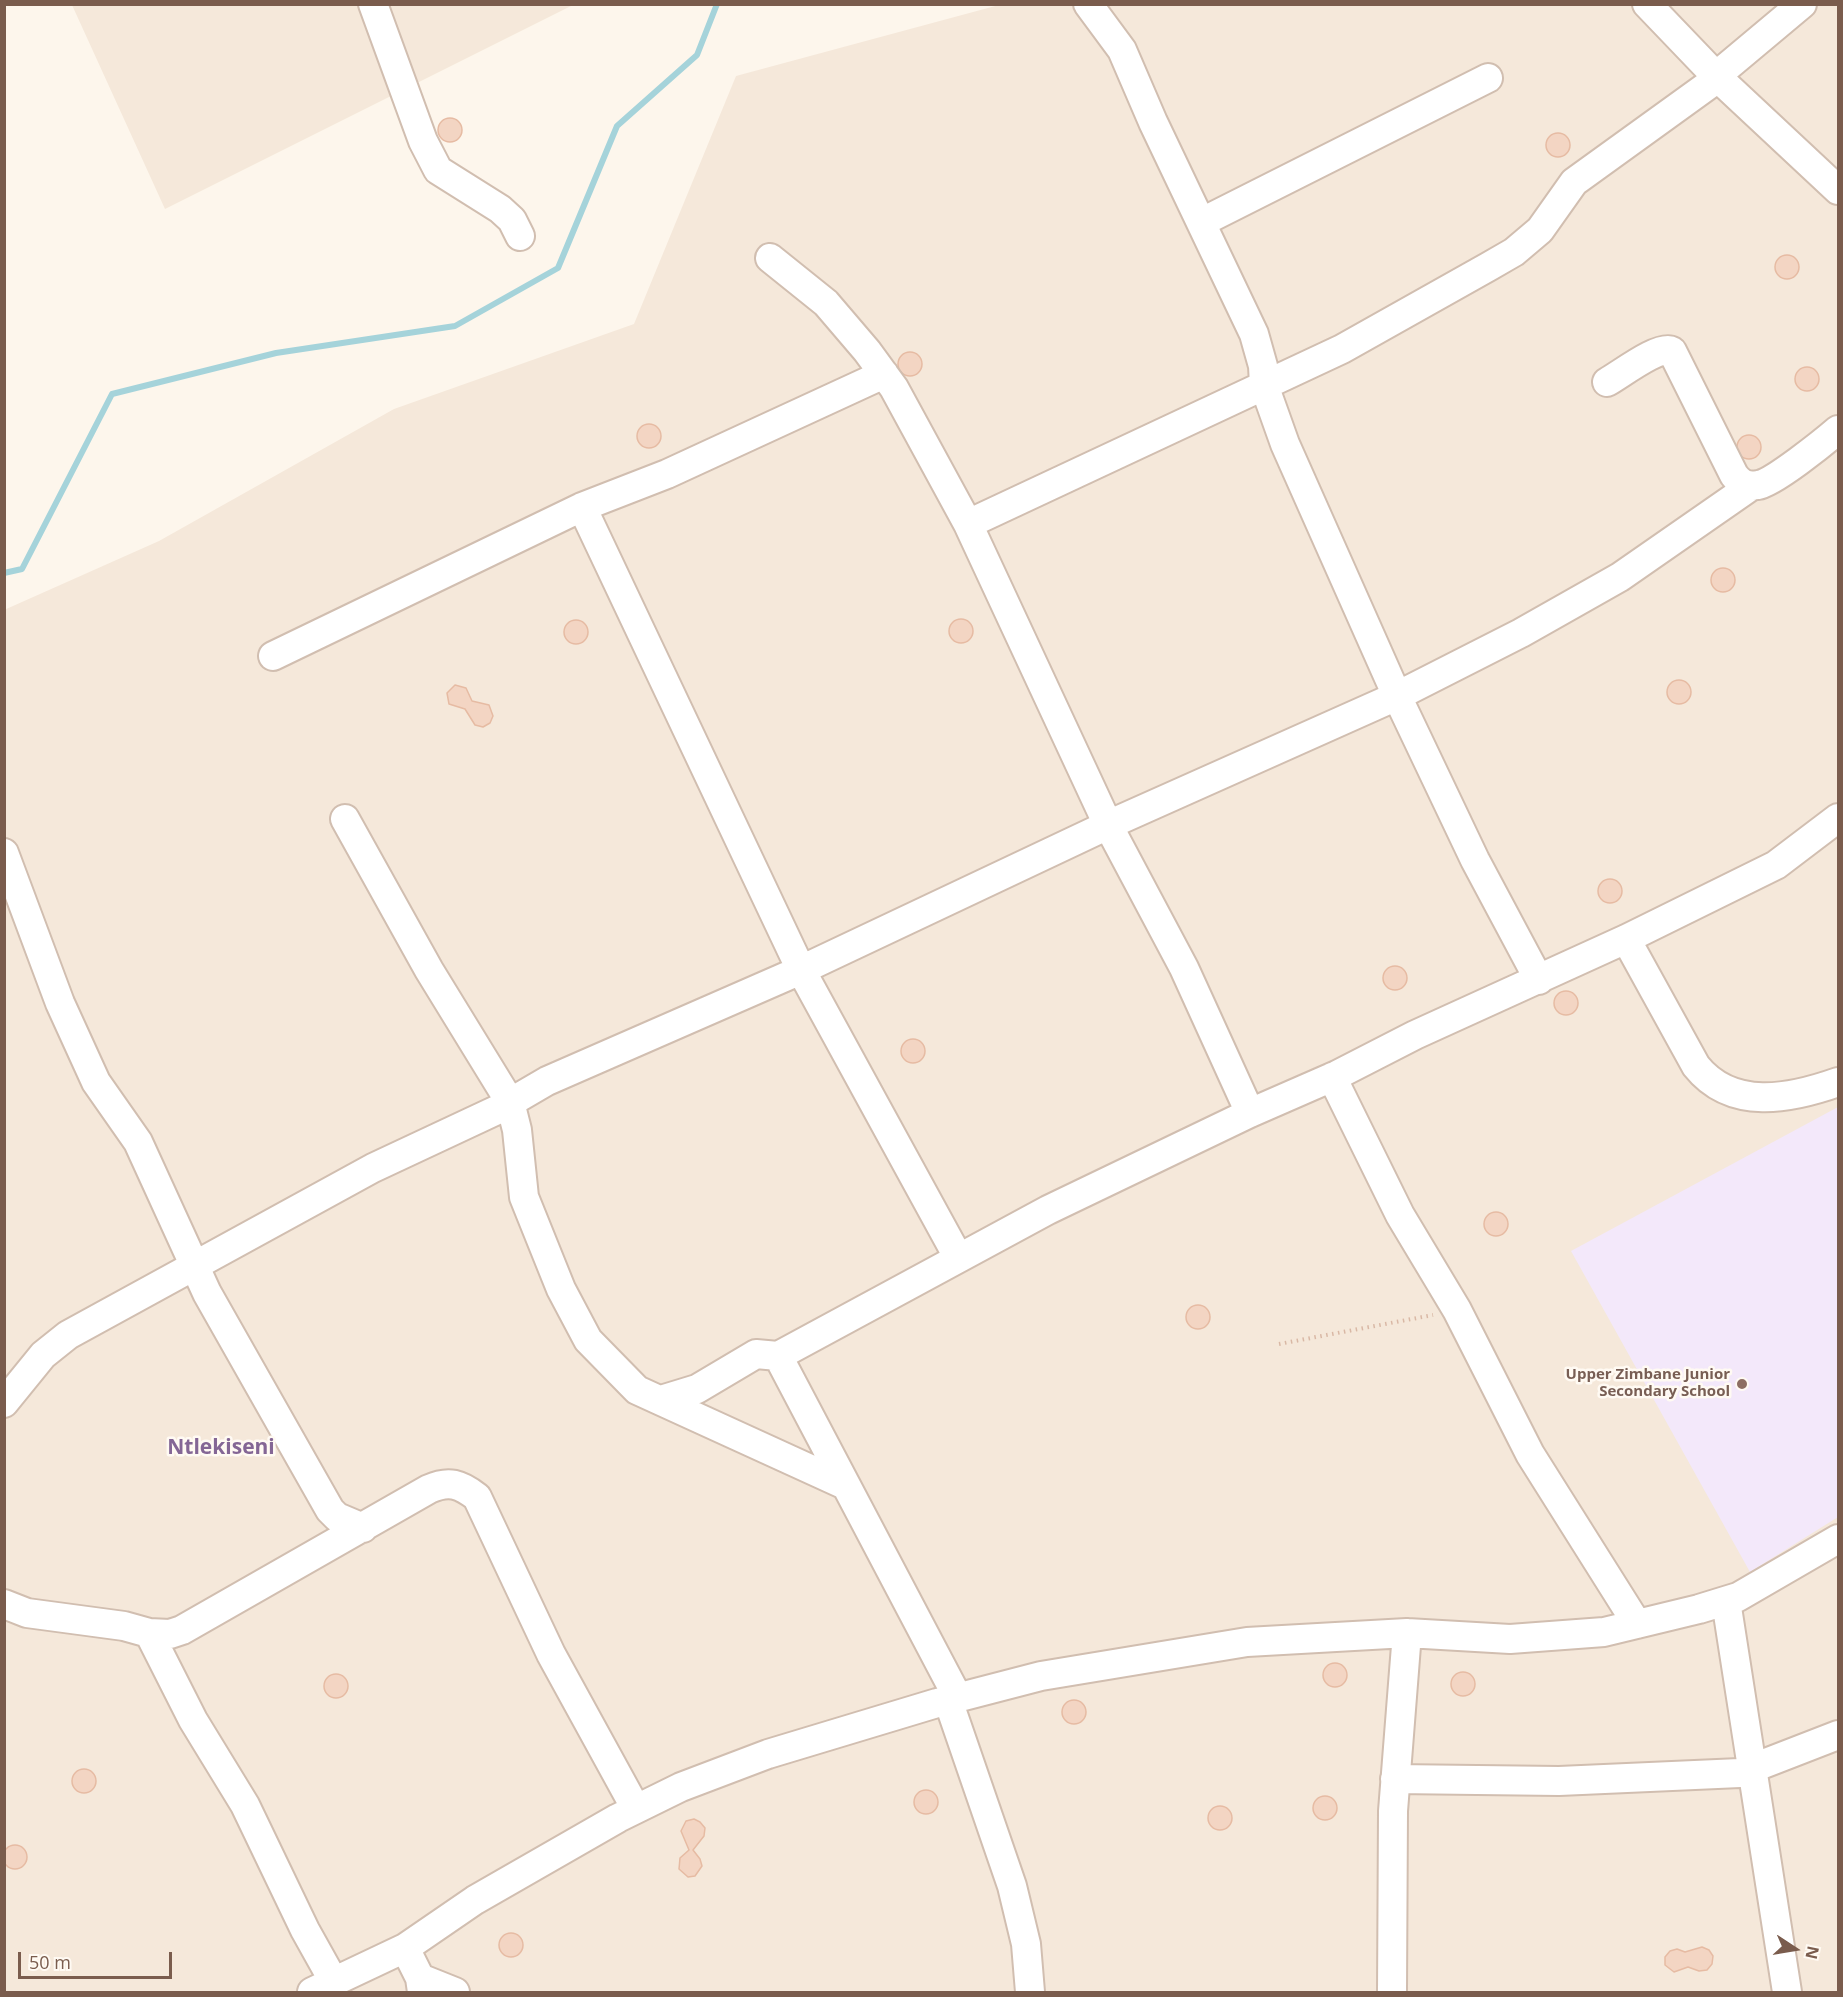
<!DOCTYPE html>
<style>
body{margin:0}
#map{position:relative;width:1843px;height:1997px;overflow:hidden;background:#fdf6ec;font-family:"Open Sans",sans-serif}
canvas{display:block}
.frame{position:absolute;inset:0;border:6px solid #7a5c4d;pointer-events:none}
.north{position:absolute;left:1765px;top:1919px;width:60px;height:60px;-webkit-text-stroke:4px #fffaf3;paint-order:stroke;rotate:102deg;font-size:16px;font-weight:700;line-height:24px;text-align:center;color:#7a5c4d}
.north::after{content:'';display:block;margin:auto;width:21px;height:27px;background:#7a5c4d;clip-path:polygon(50% 0,100% 100%,50% 72%,0 100%)}
.scale{position:absolute;left:18px;top:1952px;width:154px;height:27px;box-sizing:border-box;border:3px solid #7a5c4d;border-top:0;padding-left:8px;font-size:18px;line-height:21px;white-space:nowrap;color:#7a5c4d;-webkit-text-stroke:4px #fffaf3;paint-order:stroke}
</style>
<div id="map">
<canvas width="1843" height="1997"></canvas>
<div class="frame"></div>
<div class="north">N</div>
<div class="scale">50 m</div>
</div>
<script>
const c = document.querySelector('canvas').getContext('2d');
c.lineJoin = 'round';
function fillPath(path, color) { c.fillStyle = color; c.fill(path, 'evenodd'); }
function trace(path, color, width, dash) { c.strokeStyle = color; c.lineWidth = width; c.lineCap = dash ? 'butt' : 'round'; c.setLineDash(dash || []); c.stroke(path); }
function write(font, color, halo, rows, align = 'center') {
  c.font = font + ' "Open Sans",sans-serif'; c.lineWidth = 5; c.setLineDash([]); c.textBaseline = 'middle'; c.strokeStyle = halo; c.fillStyle = color; for (const [text, x, y, turn = 0] of rows) {
    c.save(); c.translate(x, y); c.rotate((+turn || 0) * Math.PI / 180); c.textAlign = isNaN(turn) ? turn : align; if (halo) c.strokeText(text, 0, 0); c.fillText(text, 0, 0); c.restore();
  }
}
const residential = new Path2D(`
 M 72,5 L 573,5 L 165,209 Z
 M 999,5 L 1838,5 L 1838,1992 L 5,1992 L 4,610 L 159,541 L 394,409 L 634,324 L 736,76 Z`);
const education = new Path2D(`
 M 1838,1107 L 1838,1517 L 1750,1572 L 1571,1251 Z`);
const stream = new Path2D(`
 M 4,573 L 22,569 L 112,394 L 276,353 L 455,326 L 558,268 L 617,126 L 697,55 L 717,4`);
const building = new Path2D(`
 M438 130a12 12 0 1 1 24 0a12 12 0 1 1-24 0Z
 M1546 145a12 12 0 1 1 24 0a12 12 0 1 1-24 0Z
 M1775 267a12 12 0 1 1 24 0a12 12 0 1 1-24 0Z
 M898 364a12 12 0 1 1 24 0a12 12 0 1 1-24 0Z
 M1795 379a12 12 0 1 1 24 0a12 12 0 1 1-24 0Z
 M637 436a12 12 0 1 1 24 0a12 12 0 1 1-24 0Z
 M1737 447a12 12 0 1 1 24 0a12 12 0 1 1-24 0Z
 M1711 580a12 12 0 1 1 24 0a12 12 0 1 1-24 0Z
 M949 631a12 12 0 1 1 24 0a12 12 0 1 1-24 0Z
 M564 632a12 12 0 1 1 24 0a12 12 0 1 1-24 0Z
 M1667 692a12 12 0 1 1 24 0a12 12 0 1 1-24 0Z
 M 455,685 L 466,688 L 472,701 L 489,705 L 493,716 L 490,723 L 483,727 L 475,725 L 465,709 L 449,704 L 447,693 Z
 M1598 891a12 12 0 1 1 24 0a12 12 0 1 1-24 0Z
 M1383 978a12 12 0 1 1 24 0a12 12 0 1 1-24 0Z
 M1554 1003a12 12 0 1 1 24 0a12 12 0 1 1-24 0Z
 M901 1051a12 12 0 1 1 24 0a12 12 0 1 1-24 0Z
 M1484 1224a12 12 0 1 1 24 0a12 12 0 1 1-24 0Z
 M1186 1317a12 12 0 1 1 24 0a12 12 0 1 1-24 0Z
 M1323 1675a12 12 0 1 1 24 0a12 12 0 1 1-24 0Z
 M1451 1684a12 12 0 1 1 24 0a12 12 0 1 1-24 0Z
 M324 1686a12 12 0 1 1 24 0a12 12 0 1 1-24 0Z
 M1062 1712a12 12 0 1 1 24 0a12 12 0 1 1-24 0Z
 M72 1781a12 12 0 1 1 24 0a12 12 0 1 1-24 0Z
 M914 1802a12 12 0 1 1 24 0a12 12 0 1 1-24 0Z
 M1313 1808a12 12 0 1 1 24 0a12 12 0 1 1-24 0Z
 M1208 1818a12 12 0 1 1 24 0a12 12 0 1 1-24 0Z
 M 694,1819 L 700,1822 L 705,1828 L 704,1836 L 693,1850 L 700,1859 L 702,1866 L 695,1876 L 688,1877 L 679,1869 L 680,1858 L 689,1850 L 681,1831 L 686,1821 Z
 M3 1857a12 12 0 1 1 24 0a12 12 0 1 1-24 0Z
 M499 1945a12 12 0 1 1 24 0a12 12 0 1 1-24 0Z
 M 1702,1947 L 1709,1950 L 1713,1956 L 1712,1964 L 1707,1970 L 1699,1971 L 1688,1967 L 1674,1972 L 1665,1965 L 1665,1957 L 1670,1951 L 1677,1949 L 1685,1952 Z`);
const path = new Path2D(`
 M 1279,1344 L 1433,1315`);
const minor = new Path2D(`
 M 373,4 L 423,141 L 438,170 L 500,209 L 512,220 L 520,236
 M 1088,4 L 1122,50 L 1153,122 L 1254,334 L 1263,366 L 1264,385 L 1285,444 L 1397,696 L 1475,860 L 1539,980
 M 1647,4 L 1716,76 L 1838,190
 M 1716,76 L 1802,4
 M 1202,222 L 1488,78
 M 770,258 L 826,303 L 867,351 L 894,388 L 968,524 L 1108,825 L 1184,968 L 1250,1113
 M 1607,382 C 1620,375 1660,344 1672,351 L 1734,475 C 1740,483 1746,487 1758,485 C 1773,483 1824,442 1838,430
 M 582,507 L 801,970 L 958,1257
 M 968,524 L 1342,349 L 1488,267 L 1514,252 L 1540,230 L 1574,182 L 1718,78
 M 273,656 L 582,507 L 667,474 L 884,374
 M 345,819 L 429,970 L 510,1102 L 517,1130 L 524,1197 L 561,1289 L 588,1340 L 637,1390 L 845,1485
 M 4,853 L 60,1003 L 96,1082 L 138,1142 L 207,1293 L 330,1510 L 337,1517 L 363,1528
 M 1626,939 L 1696,1066 C 1732,1111 1790,1099 1838,1082
 M 1332,1077 L 1400,1215 L 1457,1310 L 1530,1454 L 1637,1624
 M 778,1356 L 1048,1210 L 1250,1113 L 1337,1075 L 1415,1035 L 1626,939 L 1776,865 L 1838,818
 M 661,1400 L 697,1389 L 756,1354 L 778,1356 L 958,1698
 M 4,1403 L 43,1355 L 68,1335 L 373,1168 L 499,1109 L 547,1081 L 801,970 L 1108,825 L 1397,696 L 1521,633 L 1620,577 L 1751,486
 M 1726,1601 L 1787,1992
 M 4,1604 L 27,1613 L 124,1626 L 149,1633 L 170,1634 L 182,1630 L 429,1489 C 449,1480 460,1484 477,1497 L 551,1654 L 636,1809
 M 149,1633 L 193,1720 L 245,1805 L 305,1930 L 334,1982
 M 948,1700 L 1012,1886 L 1026,1944 L 1030,1992
 M 1395,1779 L 1559,1781 L 1740,1773 L 1838,1735
 M 405,1948 L 420,1978 L 422,1992
 M 420,1978 L 455,1992
 M 312,1992 L 405,1948 L 475,1900 L 618,1818 L 681,1787 L 768,1754 L 937,1703 L 1041,1676 L 1247,1642 L 1407,1633 L 1510,1639 L 1604,1632 L 1699,1609 L 1738,1597 L 1838,1539
 M 1392,1992 L 1393,1811 L 1407,1633`);
const markers = [
 [1742,1384,6,"#8d6e63"]
];
const educationNames = [
 ["Upper Zimbane Junior",1730,1375],
 ["Secondary School",1730,1392]
];
const districtNames = [
 ["Ntlekiseni",221,1448]
];
fillPath(residential, '#f5e8da');
fillPath(education, '#f3e8fa');
trace(stream, '#a5d3da', 6);
fillPath(building, '#f3d5c3');
trace(building, '#e6bba3', 1.5);
trace(minor, '#d1beb0', 32);
trace(path, '#d9b8a5', 4, [1.5, 4.5]);
trace(minor, '#fff', 28);
for (const [x, y, r, color] of markers) { const dot = new Path2D(); dot.arc(x, y, r, 0, 2 * Math.PI); c.fillStyle = color; c.fill(dot); trace(dot, '#fffaf3', 2); }
write('bold 15px', '#785e54', '#fffaf3', educationNames, 'right');
write('bold 21px', '#846695', '#fffaf3', districtNames);
</script>
